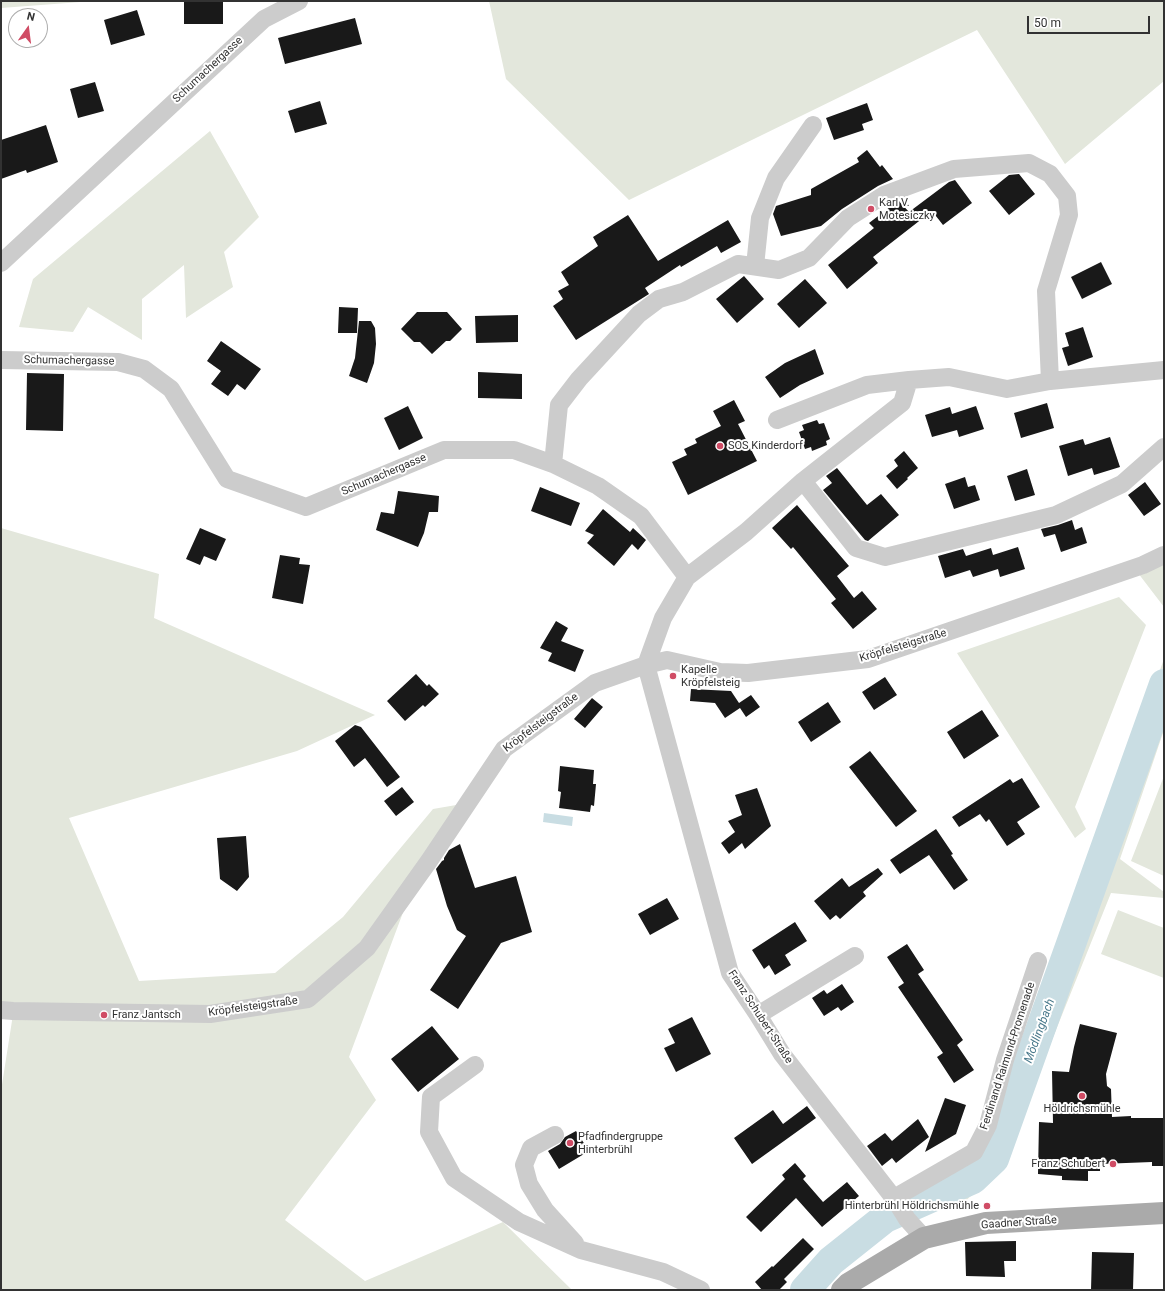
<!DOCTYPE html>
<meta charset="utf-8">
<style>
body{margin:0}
#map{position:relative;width:1165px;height:1291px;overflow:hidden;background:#fff;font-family:Roboto,sans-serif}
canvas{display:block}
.frame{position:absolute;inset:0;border:2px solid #323232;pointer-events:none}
.north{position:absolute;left:8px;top:8px;width:40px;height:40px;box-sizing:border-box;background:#fff;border:1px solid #adadad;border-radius:50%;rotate:14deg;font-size:11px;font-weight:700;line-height:16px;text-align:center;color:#323232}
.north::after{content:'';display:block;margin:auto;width:14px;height:18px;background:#d04c65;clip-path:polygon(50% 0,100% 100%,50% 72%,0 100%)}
.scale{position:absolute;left:1027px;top:16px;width:123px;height:18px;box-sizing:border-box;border:2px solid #323232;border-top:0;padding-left:5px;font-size:12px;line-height:14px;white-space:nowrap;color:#323232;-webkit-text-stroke:3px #fff;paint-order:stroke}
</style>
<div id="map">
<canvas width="1165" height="1291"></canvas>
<div class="frame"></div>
<div class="north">N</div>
<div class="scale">50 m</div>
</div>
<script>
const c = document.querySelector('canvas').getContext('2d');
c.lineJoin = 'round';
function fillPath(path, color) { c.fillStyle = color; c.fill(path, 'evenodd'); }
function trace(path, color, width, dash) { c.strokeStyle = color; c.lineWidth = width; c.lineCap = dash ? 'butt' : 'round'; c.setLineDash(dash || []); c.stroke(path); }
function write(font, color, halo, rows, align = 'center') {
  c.font = font + ' Roboto,sans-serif'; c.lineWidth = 4; c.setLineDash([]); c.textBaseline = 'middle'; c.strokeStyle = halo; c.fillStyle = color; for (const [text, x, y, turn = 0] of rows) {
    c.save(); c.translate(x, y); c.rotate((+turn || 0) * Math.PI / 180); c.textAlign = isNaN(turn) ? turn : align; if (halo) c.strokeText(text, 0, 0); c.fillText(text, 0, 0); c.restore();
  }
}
const green = new Path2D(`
 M 1,1 L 94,1 L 1,8 Z
 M 489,1 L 1164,1 L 1164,81 L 1065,164 L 977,30 L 629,200 L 506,79 Z
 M 210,131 L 259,217 L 224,252 L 233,287 L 186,318 L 184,265 L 142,299 L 142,340 L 88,307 L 73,332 L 19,327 L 33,279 Z
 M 1,528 L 159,574 L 154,618 L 375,715 L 297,751 L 69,818 L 139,981 L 275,973 L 343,917 L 433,809 L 462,804 L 423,859 L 349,1057 L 376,1100 L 285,1220 L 365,1281 L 503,1222 L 572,1290 L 1,1290 L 1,1091 L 14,1008 L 1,1006 Z
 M 1164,561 L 1164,607 L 1138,573 Z
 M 1119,597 L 1146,625 L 1075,807 L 1086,829 L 1075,838 L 957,653 Z
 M 1164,659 L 1164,730 L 1120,859 L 1164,892 L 1164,898 L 1111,893 L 1023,1112 L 1005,1166 L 963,1203 L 921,1213 L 909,1200 L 948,1182 L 990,1149 L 993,1123 Z
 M 1164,776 L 1164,876 L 1131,861 Z
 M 1118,910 L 1164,928 L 1164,978 L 1101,954 Z`);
const water = new Path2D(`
 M 544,813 L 573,817 L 572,826 L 543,822 Z`);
const river = new Path2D(`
 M 805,1290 L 831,1261 L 885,1218 L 973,1179 L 994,1159 L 1164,684`);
const building = new Path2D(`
 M 184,1 L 223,1 L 223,24 L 184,24 Z
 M 137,10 L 145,35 L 111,45 L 104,20 Z
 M 355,18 L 362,44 L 285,64 L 278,38 Z
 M 95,82 L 104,111 L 78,118 L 70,89 Z
 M 320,101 L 327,124 L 295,133 L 288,111 Z
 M 867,103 L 873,120 L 862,124 L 864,130 L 834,140 L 826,118 Z
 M 46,125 L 58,162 L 27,173 L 26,170 L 1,179 L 1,140 Z
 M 867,150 L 880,167 L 882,165 L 893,179 L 878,186 L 842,209 L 821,226 L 781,236 L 773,214 L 776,206 L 811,195 L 811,189 L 859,162 L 857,158 Z
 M 1019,174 L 1035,194 L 1009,215 L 989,191 L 1009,175 Z
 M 955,180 L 972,203 L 943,225 L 932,211 L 873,257 L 878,263 L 847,289 L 828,265 L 874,228 L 869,223 L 898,201 L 899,201 L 909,212 L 949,182 Z
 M 628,215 L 658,261 L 728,220 L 741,242 L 721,253 L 717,246 L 681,267 L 680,265 L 645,288 L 649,294 L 576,340 L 553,306 L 563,299 L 558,291 L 569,285 L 561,272 L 598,246 L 593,237 Z
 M 1101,262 L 1112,284 L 1082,299 L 1071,277 Z
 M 744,276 L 764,299 L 737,323 L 716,299 Z
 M 805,279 L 827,303 L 799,328 L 777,304 Z
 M 339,307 L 358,308 L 357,333 L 338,333 Z
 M 417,312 L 447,312 L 462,329 L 450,341 L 446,341 L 432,354 L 420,342 L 414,342 L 401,329 Z
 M 518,315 L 518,342 L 476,343 L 475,316 Z
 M 359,321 L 371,321 L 375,328 L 376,344 L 374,363 L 367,383 L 349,376 L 355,358 Z
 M 1083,327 L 1093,357 L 1068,366 L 1062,348 L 1069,346 L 1065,333 Z
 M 221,341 L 261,369 L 245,390 L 237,384 L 228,396 L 211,384 L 221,371 L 207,361 Z
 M 815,349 L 824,374 L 800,385 L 780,398 L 765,377 L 785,363 Z
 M 478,372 L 522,374 L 522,399 L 478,398 Z
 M 27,373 L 64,374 L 63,431 L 26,430 Z
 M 734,400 L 745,421 L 738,424 L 757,461 L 688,495 L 672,462 L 687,455 L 684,449 L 697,443 L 695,439 L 721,426 L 713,411 Z
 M 1047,403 L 1054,428 L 1021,438 L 1014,413 Z
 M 408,406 L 423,438 L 399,450 L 384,418 Z
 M 976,406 L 984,429 L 959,437 L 957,430 L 932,437 L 925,415 L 950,407 L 952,414 Z
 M 817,420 L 819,424 L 824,423 L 830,439 L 826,441 L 827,445 L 812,451 L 811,447 L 805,449 L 799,432 L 804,430 L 802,425 Z
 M 1110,437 L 1120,467 L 1094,475 L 1092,468 L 1068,476 L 1059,446 L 1083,439 L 1085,445 Z
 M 904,451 L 918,468 L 907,478 L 908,479 L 897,489 L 886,476 L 898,466 L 894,460 Z
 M 837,468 L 867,505 L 881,494 L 899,515 L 868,541 L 865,540 L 823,490 L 832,483 L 826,476 Z
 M 1027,469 L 1035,495 L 1015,501 L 1007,476 Z
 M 965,477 L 968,487 L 975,485 L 980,500 L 954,509 L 945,484 Z
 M 1145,482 L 1161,504 L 1144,516 L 1128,495 Z
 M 540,487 L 580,503 L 571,526 L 531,511 Z
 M 398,491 L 439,496 L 438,512 L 429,512 L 424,533 L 418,547 L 376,530 L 381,512 L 394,514 Z
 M 797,505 L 849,566 L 837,576 L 854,598 L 862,591 L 877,609 L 853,629 L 831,603 L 836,599 L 793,547 L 791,549 L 772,528 Z
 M 603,509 L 630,532 L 633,528 L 646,540 L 638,550 L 632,544 L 614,566 L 587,543 L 594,535 L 585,531 Z
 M 1072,520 L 1075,530 L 1082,527 L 1087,543 L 1061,552 L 1055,534 L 1044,537 L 1041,529 L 1058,525 Z
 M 200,528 L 226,539 L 216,561 L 204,556 L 200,565 L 186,559 Z
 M 1018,547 L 1025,569 L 1000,577 L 998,569 L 973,577 L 970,570 L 945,578 L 938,556 L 963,549 L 966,556 L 991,548 L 993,555 Z
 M 280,555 L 300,558 L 299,564 L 310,565 L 303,604 L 272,598 Z
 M 556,621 L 568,628 L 561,641 L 584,650 L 575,672 L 548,661 L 552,653 L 540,648 Z
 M 416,674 L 427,686 L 429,684 L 439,694 L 425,707 L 423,705 L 405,721 L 387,701 Z
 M 885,677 L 897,695 L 874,710 L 862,692 Z
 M 691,689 L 731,691 L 739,703 L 751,695 L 760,707 L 746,717 L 740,708 L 725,718 L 715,703 L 690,701 Z
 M 592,698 L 603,707 L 585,728 L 574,719 Z
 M 828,702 L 841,722 L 811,742 L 798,722 Z
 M 982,710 L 999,736 L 964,759 L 947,732 Z
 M 355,725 L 361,727 L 400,777 L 387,787 L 365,758 L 354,767 L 335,741 Z
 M 870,751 L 917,811 L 896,827 L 849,767 Z
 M 560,766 L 594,770 L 593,784 L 596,784 L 594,806 L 591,805 L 590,812 L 559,808 L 561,792 L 558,791 Z
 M 1022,778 L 1040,807 L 1017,822 L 1025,834 L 1007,846 L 989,819 L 986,822 L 980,814 L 959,827 L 952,817 L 1010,779 L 1013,783 Z
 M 402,787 L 414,802 L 396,816 L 384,801 Z
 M 757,788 L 771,826 L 745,849 L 742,843 L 729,854 L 721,843 L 735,832 L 728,821 L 742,815 L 735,795 Z
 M 936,829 L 953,854 L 951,855 L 968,880 L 954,890 L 929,855 L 900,874 L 890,860 Z
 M 246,836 L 249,877 L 237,891 L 220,879 L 217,838 Z
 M 460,844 L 475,888 L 516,876 L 532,932 L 501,943 L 458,1009 L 430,990 L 466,936 L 457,930 L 447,906 L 436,869 L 442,861 L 444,860 L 444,858 L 449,850 Z
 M 878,868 L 883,874 L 863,892 L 866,896 L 840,919 L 836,915 L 830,920 L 814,901 L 842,878 L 849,887 Z
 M 667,898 L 679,919 L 650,935 L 638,914 Z
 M 795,922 L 807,941 L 785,955 L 791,965 L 775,975 L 769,965 L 764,969 L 752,950 Z
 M 907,944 L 924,970 L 918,974 L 963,1040 L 957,1045 L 974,1070 L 954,1083 L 937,1057 L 943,1053 L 898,987 L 904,983 L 887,957 Z
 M 842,984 L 854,1002 L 841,1011 L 838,1007 L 824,1016 L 812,998 L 824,990 L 827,994 Z
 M 692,1017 L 711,1054 L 676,1072 L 664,1048 L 675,1043 L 668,1029 Z
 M 1080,1024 L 1117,1033 L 1106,1074 L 1107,1086 L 1111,1089 L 1112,1117 L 1131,1116 L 1131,1118 L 1164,1118 L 1164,1166 L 1152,1166 L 1152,1162 L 1100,1164 L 1100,1171 L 1088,1171 L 1088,1181 L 1062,1180 L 1062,1176 L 1038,1174 L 1039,1122 L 1053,1123 L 1052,1071 L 1069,1072 L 1074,1047 Z
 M 432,1026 L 459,1059 L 418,1092 L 391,1059 Z
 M 945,1098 L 966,1105 L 956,1134 L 925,1152 Z
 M 807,1106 L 816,1118 L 752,1164 L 734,1138 L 773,1110 L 783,1124 Z
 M 918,1119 L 929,1137 L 896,1163 L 892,1158 L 882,1166 L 867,1146 L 885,1133 L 892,1141 Z
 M 576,1131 L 589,1151 L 559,1169 L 548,1151 L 560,1144 L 565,1137 Z
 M 795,1163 L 806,1176 L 803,1179 L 823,1202 L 847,1182 L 859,1196 L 822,1227 L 796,1198 L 761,1232 L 746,1217 L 785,1179 L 782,1175 Z
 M 803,1238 L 814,1249 L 784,1279 L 787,1282 L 779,1290 L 762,1290 L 755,1282 L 772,1266 L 773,1267 Z
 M 1016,1241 L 1016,1261 L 1004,1261 L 1005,1277 L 966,1276 L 965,1242 Z
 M 1092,1252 L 1134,1253 L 1133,1290 L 1091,1290 Z`);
const minor = new Path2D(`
 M 1,263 L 264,19 L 299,1
 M 755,266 L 760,218 L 776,178 L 813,125
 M 1,360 L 118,362 L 144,369 L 171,389 L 227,479 L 306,507 L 444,450 L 514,450 L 553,464 L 598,486 L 641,516 L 687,577
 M 777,420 L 867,385 L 909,380
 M 553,464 L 559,405 L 579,379 L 639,314 L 659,299 L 683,292 L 738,264 L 779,270 L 809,258 L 848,218 L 884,195 L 954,169 L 1029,163 L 1050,174 L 1067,196 L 1069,215 L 1046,291 L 1050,381
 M 803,481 L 856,548 L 885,557 L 1056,515 L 1122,484 L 1164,447
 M 646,665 L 663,618 L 687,577 L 746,532 L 803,481 L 902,403 L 909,380 L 949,377 L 1007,389 L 1050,381 L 1164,370
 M 646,665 L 730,973 L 758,1015 L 782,1054 L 896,1201 L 907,1219 L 924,1238
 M 1,1010 L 13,1011 L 210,1014 L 308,999 L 367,948 L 429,861 L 504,749 L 595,683 L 646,665 L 667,660 L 720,672 L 748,673 L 868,659 L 1143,565 L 1164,555
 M 758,1015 L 855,956
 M 475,1065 L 431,1097 L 429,1132 L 454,1178 L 519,1222 L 581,1250 L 663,1272 L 701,1290
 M 555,1135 L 531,1148 L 524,1165 L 529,1184 L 545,1210 L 575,1243
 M 894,1198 L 974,1152 L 988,1125 L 1005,1060 L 1038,961`);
const major = new Path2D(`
 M 842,1290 L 848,1284 L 924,1238 L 986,1223 L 1164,1213`);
const markers = [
 [871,209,4,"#d04c65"],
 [720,446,4,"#d04c65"],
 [673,676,4,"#d04c65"],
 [104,1015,4,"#d04c65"],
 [1082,1096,4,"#d04c65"],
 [570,1143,4,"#d04c65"],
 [1113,1164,4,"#d04c65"],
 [987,1206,4,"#d04c65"]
];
const streetNames = [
 ["Schumachergasse",208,70,-43],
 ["Schumachergasse",69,361,1],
 ["Schumachergasse",384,475,-23],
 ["Kröpfelsteigstraße",903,646,-17],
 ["Kröpfelsteigstraße",541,723,-37],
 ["Kröpfelsteigstraße",253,1007,-8],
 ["Franz Schubert-Straße",760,1017,57],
 ["Ferdinand Raimund-Promenade",1008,1056,-72],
 ["Gaadner Straße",1019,1223,-4]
];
const poiNames = [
 ["Karl V.",879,203],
 ["Motesiczky",879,216],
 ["SOS Kinderdorf",728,446],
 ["Kapelle",681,670],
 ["Kröpfelsteig",681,683],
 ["Franz Jantsch",112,1015],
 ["Höldrichsmühle",1082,1109,"center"],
 ["Pfadfindergruppe",578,1137],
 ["Hinterbrühl",578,1150],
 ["Franz Schubert",1105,1164,"right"],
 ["Hinterbrühl Höldrichsmühle",979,1206,"right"]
];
const waterNames = [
 ["Mödlingbach",1040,1031,-70]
];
fillPath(green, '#e3e7dc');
fillPath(water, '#c9dde3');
trace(river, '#c9dde3', 30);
fillPath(building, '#191919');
trace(minor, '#ccc', 18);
trace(major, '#aaa', 22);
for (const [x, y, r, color] of markers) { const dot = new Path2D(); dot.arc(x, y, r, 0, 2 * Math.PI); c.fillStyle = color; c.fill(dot); trace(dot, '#fff', 1.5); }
write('11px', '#323232', '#fff', streetNames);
write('11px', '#323232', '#fff', poiNames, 'left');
write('italic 12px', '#49798b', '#fff', waterNames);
</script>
